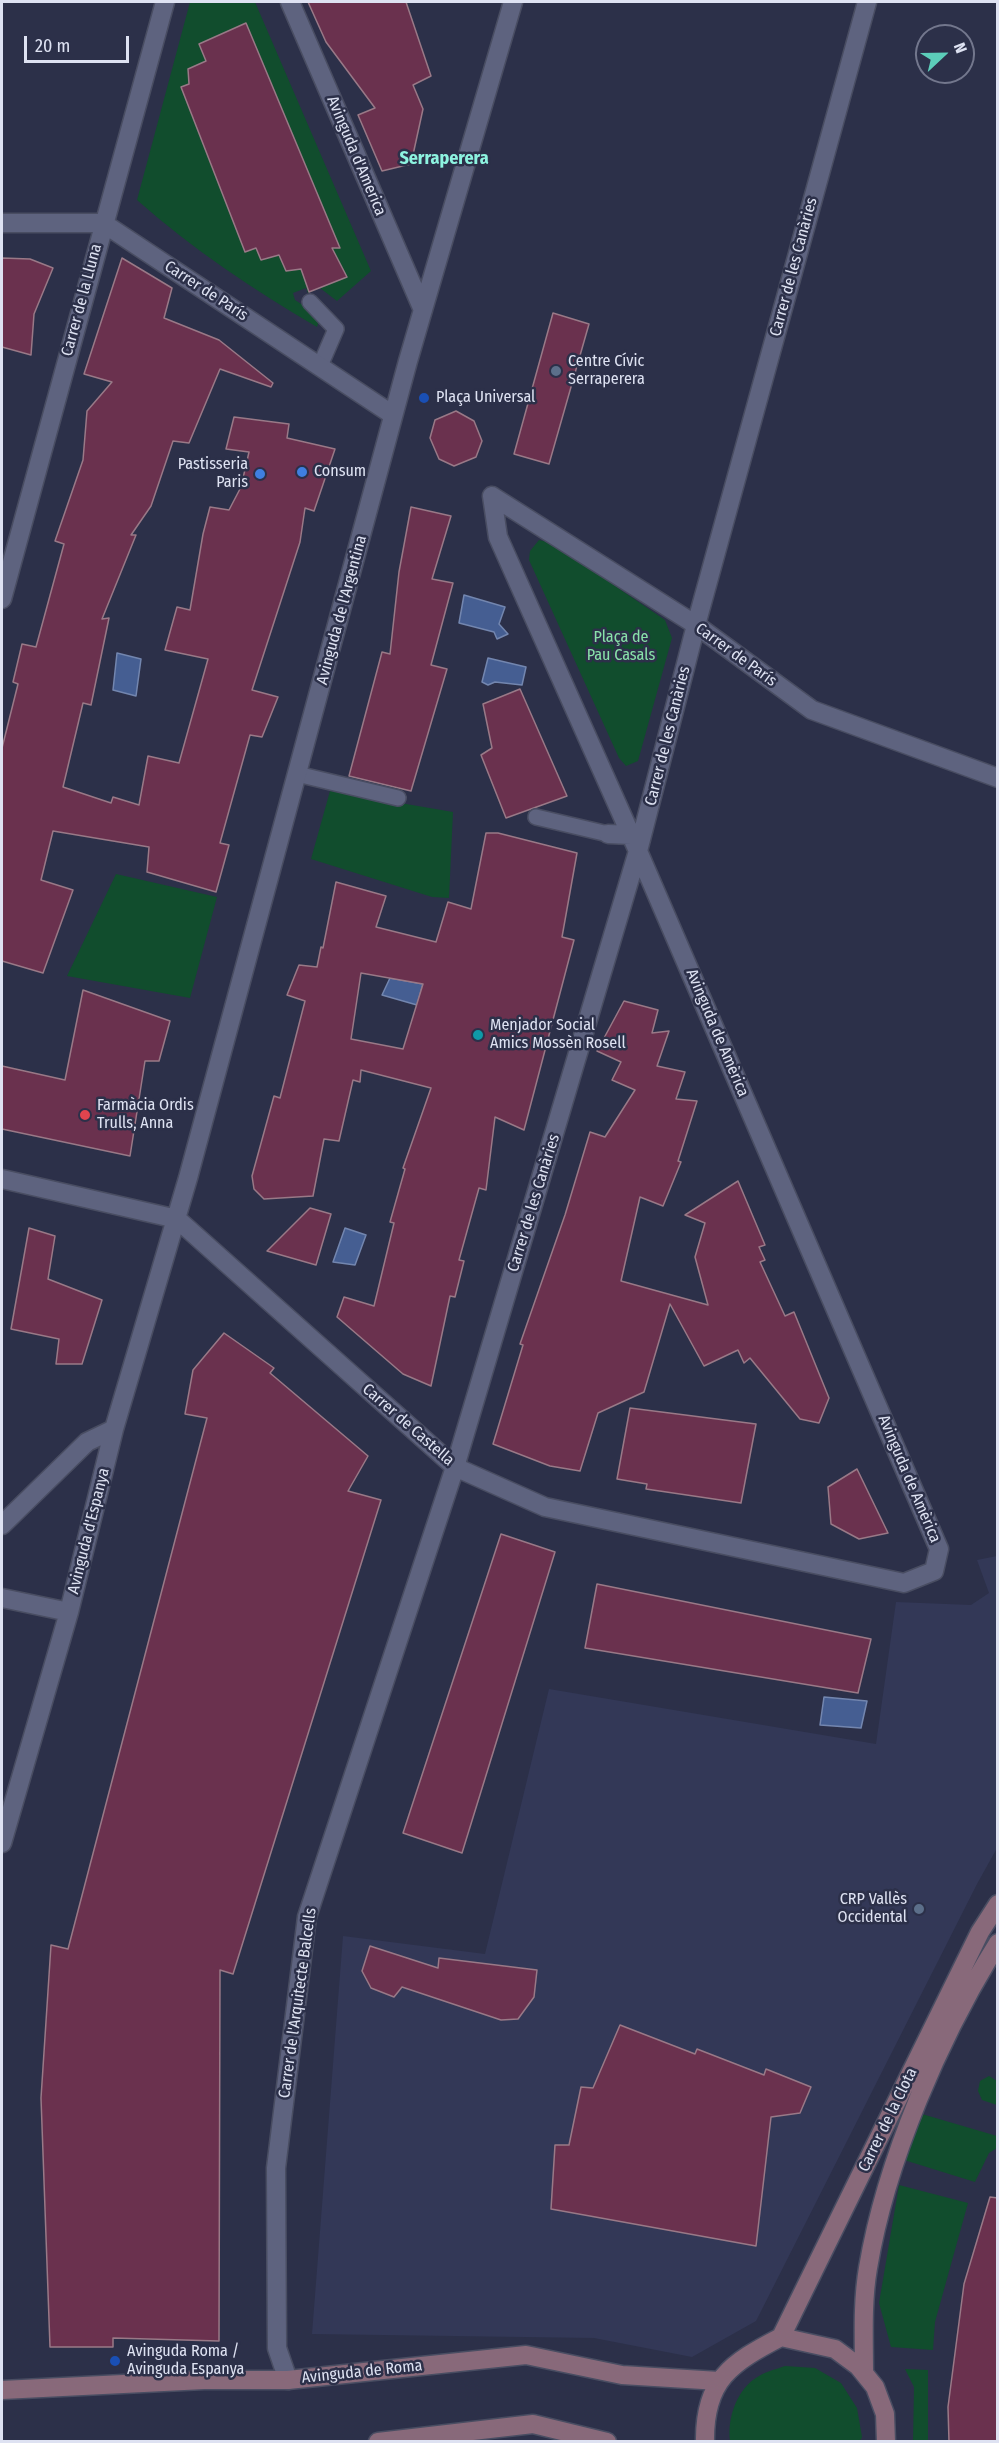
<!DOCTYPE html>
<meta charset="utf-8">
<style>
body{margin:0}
#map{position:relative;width:999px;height:2443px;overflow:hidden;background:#2c3049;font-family:"Fira Sans Condensed",sans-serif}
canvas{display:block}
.frame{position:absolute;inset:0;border:3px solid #dee2f2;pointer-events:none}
.north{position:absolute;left:915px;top:24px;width:60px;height:60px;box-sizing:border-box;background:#2c3049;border:2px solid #73778d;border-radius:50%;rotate:68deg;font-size:16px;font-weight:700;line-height:24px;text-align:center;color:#dee2f2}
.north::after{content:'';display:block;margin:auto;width:21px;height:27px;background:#5cceba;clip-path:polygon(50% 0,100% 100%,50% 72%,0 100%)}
.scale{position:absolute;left:24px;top:36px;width:105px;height:27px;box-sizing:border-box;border:3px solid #dee2f2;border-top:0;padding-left:8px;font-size:18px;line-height:21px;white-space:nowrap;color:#dee2f2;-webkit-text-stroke:4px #2c3049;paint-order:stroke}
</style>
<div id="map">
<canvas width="999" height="2443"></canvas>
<div class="frame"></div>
<div class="north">N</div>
<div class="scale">20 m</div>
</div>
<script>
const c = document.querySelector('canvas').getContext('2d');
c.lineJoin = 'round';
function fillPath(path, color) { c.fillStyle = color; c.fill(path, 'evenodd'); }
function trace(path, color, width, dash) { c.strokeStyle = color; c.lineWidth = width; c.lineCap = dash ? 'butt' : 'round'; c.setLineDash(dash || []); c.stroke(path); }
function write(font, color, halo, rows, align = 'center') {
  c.font = font + ' "Fira Sans Condensed",sans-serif'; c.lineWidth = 5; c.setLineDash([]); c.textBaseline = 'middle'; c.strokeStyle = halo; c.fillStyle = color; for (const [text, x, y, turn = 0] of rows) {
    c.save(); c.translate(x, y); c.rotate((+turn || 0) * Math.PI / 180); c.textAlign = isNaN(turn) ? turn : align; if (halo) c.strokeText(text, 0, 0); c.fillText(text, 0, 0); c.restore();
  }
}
const built = new Path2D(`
 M 997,1556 L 997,1848 L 977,1884 L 756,2321 L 692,2357 L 594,2338 L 312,2334 L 343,1936 L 485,1954 L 549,1689 L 876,1744 L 896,1602 L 971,1605 L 989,1593 L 977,1560 Z`);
const green = new Path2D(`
 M 190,2 L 255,2 L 371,271 L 337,301 L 320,288 L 308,293 L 306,288 L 293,293 L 295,300 L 320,316 L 317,327 C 254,290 192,249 137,200 Z
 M 539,540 L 552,543 L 665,620 L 672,638 L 638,761 L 626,766 L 619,758 L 529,560 L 530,551 Z
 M 330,791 L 453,812 L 449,898 L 432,897 L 311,859 Z
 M 116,874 L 217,897 L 190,998 L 67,976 Z
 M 989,2076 L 997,2081 L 997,2105 L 982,2100 L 978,2091 L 980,2081 Z
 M 922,2114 L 997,2136 L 997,2148 L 989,2153 L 975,2182 L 904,2160 Z
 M 899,2185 L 968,2203 L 935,2322 L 933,2350 L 891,2347 L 879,2303 Z
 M 785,2366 L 815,2368 L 841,2383 L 857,2408 L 862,2437 L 860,2441 L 730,2441 C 727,2418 737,2388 759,2376 C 767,2371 777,2369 785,2366 Z
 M 905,2369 L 928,2370 L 928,2441 L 913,2441 L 914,2387 Z`);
const water = new Path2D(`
 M 464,595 L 505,607 L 499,624 L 508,634 L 497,639 L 494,632 L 459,623 Z
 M 117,653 L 141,659 L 136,696 L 113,690 Z
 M 488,658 L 526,667 L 522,685 L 495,682 L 488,685 L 482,682 Z
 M 390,978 L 423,984 L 417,1005 L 382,995 Z
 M 345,1228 L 366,1235 L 355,1265 L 333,1262 Z
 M 824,1697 L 867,1701 L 861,1728 L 820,1725 Z`);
const building = new Path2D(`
 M 308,2 L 406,2 L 431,76 L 413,85 L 423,109 L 411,164 L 382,171 L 358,115 L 375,108 L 326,42 Z
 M 246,23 L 340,248 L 332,248 L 347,277 L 309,292 L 301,269 L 286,271 L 279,255 L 261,260 L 256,248 L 245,252 L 181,87 L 189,84 L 188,69 L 206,61 L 199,44 Z
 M 2,258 L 30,259 L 53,268 L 34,314 L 31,355 L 2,347 Z
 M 122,258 L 172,288 L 164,318 L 219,340 L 273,383 L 271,387 L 220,369 L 189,443 L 173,441 L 151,506 L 131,535 L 136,535 L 102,619 L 109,618 L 91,705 L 83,703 L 63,787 L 111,803 L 113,797 L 139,805 L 148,756 L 179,763 L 208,659 L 165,650 L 177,607 L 190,610 L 203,534 L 210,507 L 229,510 L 241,487 L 249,452 L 226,449 L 234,417 L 289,424 L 287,438 L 335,449 L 314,511 L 305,508 L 300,542 L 252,690 L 278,697 L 262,737 L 250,735 L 220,843 L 229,845 L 216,892 L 147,872 L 149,847 L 53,831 L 41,880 L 73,890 L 43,973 L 2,961 L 2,748 L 18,684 L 13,682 L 22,644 L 36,647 L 64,544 L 55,541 L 83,460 L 87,411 L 112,382 L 84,374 Z
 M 553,313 L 589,324 L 549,464 L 514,454 Z
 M 456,411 L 474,421 L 482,441 L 476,457 L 454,466 L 439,459 L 430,438 L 435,420 Z
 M 411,507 L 451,516 L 432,579 L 453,583 L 431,665 L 447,669 L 411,791 L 349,776 L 382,652 L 390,654 L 399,572 Z
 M 520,689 L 567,796 L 506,818 L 481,755 L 492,748 L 483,704 Z
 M 486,833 L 498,833 L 577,853 L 562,937 L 574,940 L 524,1130 L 495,1117 L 486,1190 L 479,1188 L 459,1260 L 464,1261 L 455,1297 L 450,1296 L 431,1386 L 403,1374 L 337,1317 L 344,1297 L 374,1306 L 394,1223 L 390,1222 L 405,1169 L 403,1168 L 431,1088 L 361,1070 L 360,1082 L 353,1080 L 339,1141 L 324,1139 L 313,1196 L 264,1199 L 254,1189 L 252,1176 L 274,1096 L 280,1098 L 305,1001 L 287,995 L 299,965 L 317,967 L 321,947 L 323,948 L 336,882 L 386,896 L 376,927 L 436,942 L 448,902 L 471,909 ZM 361,973 L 423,984 L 403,1049 L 351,1039 Z
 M 83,990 L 170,1021 L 159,1061 L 145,1061 L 130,1156 L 2,1129 L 2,1066 L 65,1080 Z
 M 624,1001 L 658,1010 L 652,1033 L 669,1031 L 657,1066 L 685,1072 L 676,1099 L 697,1101 L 678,1161 L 681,1162 L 663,1206 L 640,1197 L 621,1281 L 708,1305 L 695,1257 L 705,1223 L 685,1215 L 738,1181 L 765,1245 L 759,1247 L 765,1260 L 760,1262 L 785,1316 L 794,1312 L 829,1398 L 819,1423 L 800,1419 L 750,1358 L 744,1363 L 738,1350 L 704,1366 L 670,1304 L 644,1392 L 598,1413 L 580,1471 L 550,1466 L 493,1444 L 523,1345 L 520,1344 L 565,1215 L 590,1132 L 605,1137 L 635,1090 L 612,1080 L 621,1062 L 597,1051 Z
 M 310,1208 L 331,1214 L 316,1265 L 267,1251 Z
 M 29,1228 L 55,1236 L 48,1279 L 102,1300 L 82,1364 L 56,1364 L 59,1339 L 11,1329 Z
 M 224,1333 L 274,1368 L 270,1373 L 368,1456 L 348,1491 L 381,1500 L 233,1974 L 220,1970 L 219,2341 L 113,2338 L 113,2347 L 50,2347 L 41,2098 L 51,1945 L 68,1949 L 207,1418 L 185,1414 L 193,1370 Z
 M 630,1408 L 756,1424 L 741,1503 L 646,1489 L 647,1484 L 617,1479 Z
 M 857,1469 L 888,1533 L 859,1539 L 831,1524 L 828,1487 Z
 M 501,1534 L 555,1552 L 462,1853 L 403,1833 Z
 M 597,1584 L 871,1639 L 858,1693 L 585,1648 Z
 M 370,1946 L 438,1968 L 439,1958 L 537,1970 L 534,1997 L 518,2019 L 501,2020 L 402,1987 L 394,1997 L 371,1988 L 362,1971 Z
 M 620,2025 L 695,2054 L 697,2049 L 764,2075 L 766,2069 L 811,2087 L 800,2113 L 771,2117 L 756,2246 L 551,2209 L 555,2145 L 569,2145 L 581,2087 L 593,2088 Z
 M 990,2197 L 998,2198 L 998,2442 L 949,2442 L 948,2407 L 964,2284 Z`);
const lane = new Path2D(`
 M 310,302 L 336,329 L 320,366
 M 297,774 L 398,798
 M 536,817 L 608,834`);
const street = new Path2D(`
 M 290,2 L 423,310
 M 2,223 L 103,223 L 393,415
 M 492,496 L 696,625 L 812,710 L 998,778
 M 2,599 L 165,2
 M 608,834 L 631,835
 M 2,1179 L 177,1219 L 455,1467 L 545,1507 L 904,1583 L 934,1571 L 939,1549 L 638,851 L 498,537 L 492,496
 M 2,1525 L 87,1442 L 114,1429
 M 2,1598 L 69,1612
 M 2,1843 L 69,1612 L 114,1429 L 188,1178 L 408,361 L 513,2
 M 288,2380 L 277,2348 L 276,2168 L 307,1917 L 455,1467 L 638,851 L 696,625 L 867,2`);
const secondary = new Path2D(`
 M 781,2337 L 980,1932 L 998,1904
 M 864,2373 C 864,2339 862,2303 868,2268 C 886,2160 940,2036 998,1943
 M 2,2390 L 204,2380 L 288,2380 L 526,2355 L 622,2375 L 719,2381
 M 378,2442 L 533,2424 L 607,2442
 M 705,2442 C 704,2380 731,2363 781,2337 L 835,2349 L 858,2366 L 875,2387 L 885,2414 L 886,2442`);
const markers = [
 [556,371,6,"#5c6f8a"],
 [424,398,6,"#1a4fb4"],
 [302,472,6,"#3f7fe0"],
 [260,474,6,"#3f7fe0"],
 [478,1035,6,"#0f9aa8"],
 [85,1115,6,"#e0444e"],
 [919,1909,6,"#5c6f8a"],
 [115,2361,6,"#1a4fb4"]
];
const streetNames = [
 ["Avinguda d'America",356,156,67],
 ["Carrer de les Canàries",794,267,-75],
 ["Carrer de París",206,291,33],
 ["Carrer de la Lluna",82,300,-75],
 ["Avinguda de l'Argentina",342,610,-75],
 ["Carrer de París",736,655,36],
 ["Carrer de les Canàries",668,736,-76],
 ["Avinguda de Amèrica",717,1033,67],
 ["Carrer de les Canàries",534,1203,-73],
 ["Carrer de Castella",408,1425,41],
 ["Avinguda de Amèrica",909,1479,67],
 ["Avinguda d'Espanya",89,1531,-76],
 ["Carrer de l'Arquitecte Balcells",298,2003,-82],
 ["Carrer de la Clota",888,2120,-64],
 ["Avinguda de Roma",362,2372,-6]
];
const poiNames = [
 ["Centre Cívic",568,362],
 ["Serraperera",568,380],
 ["Plaça Universal",436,398],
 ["Pastisseria",248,465,"right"],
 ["Paris",248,483,"right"],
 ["Consum",314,472],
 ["Menjador Social",490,1026],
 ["Amics Mossèn Rosell",490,1044],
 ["Farmàcia Ordis",97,1106],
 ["Trulls, Anna",97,1124],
 ["CRP Vallès",907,1900,"right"],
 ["Occidental",907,1918,"right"],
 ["Avinguda Roma /",127,2352],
 ["Avinguda Espanya",127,2370]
];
const parkNames = [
 ["Plaça de",621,638],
 ["Pau Casals",621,656]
];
const neighbourhoodNames = [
 ["Serraperera",444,159]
];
fillPath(built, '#333857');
fillPath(green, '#114d2d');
fillPath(water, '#455e92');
trace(water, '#7386af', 1.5);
fillPath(building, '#6a314e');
trace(building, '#997987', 1.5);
trace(lane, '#494d62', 18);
trace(street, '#494d62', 21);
trace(secondary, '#494d62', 21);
trace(lane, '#5e637f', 15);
trace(street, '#5e637f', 18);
trace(secondary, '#88697a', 18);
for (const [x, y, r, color] of markers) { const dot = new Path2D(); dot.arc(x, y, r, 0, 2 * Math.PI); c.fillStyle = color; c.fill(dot); trace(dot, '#2c3049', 2); }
write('16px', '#dee2f2', '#2c3049', streetNames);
write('16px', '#dee2f2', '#2c3049', poiNames, 'left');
write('16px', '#88e2a9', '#2c3049', parkNames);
write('bold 18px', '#8df3e0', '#2c3049', neighbourhoodNames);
</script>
